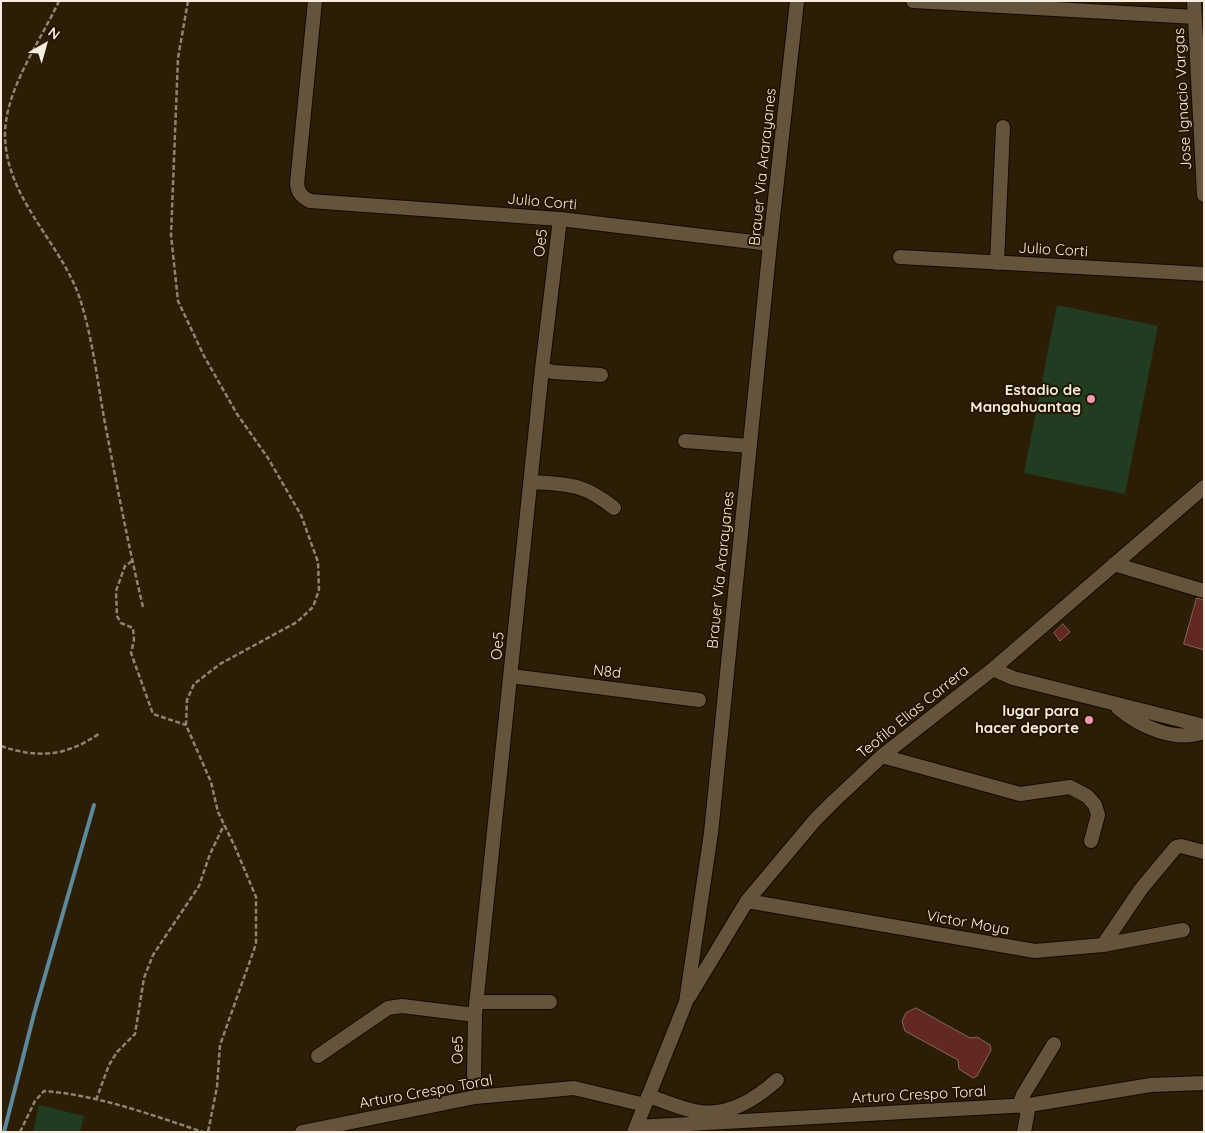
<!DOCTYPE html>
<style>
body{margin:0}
#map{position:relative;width:1205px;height:1133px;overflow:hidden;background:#2c1e06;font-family:Quicksand,sans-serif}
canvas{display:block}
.frame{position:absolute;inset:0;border:2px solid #f7eddf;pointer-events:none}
.north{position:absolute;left:20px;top:20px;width:50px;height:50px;-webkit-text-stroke:4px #221500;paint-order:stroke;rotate:38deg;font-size:14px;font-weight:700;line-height:20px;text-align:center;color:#f7eddf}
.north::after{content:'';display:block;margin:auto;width:18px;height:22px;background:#f7eddf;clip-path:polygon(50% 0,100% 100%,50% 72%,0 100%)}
</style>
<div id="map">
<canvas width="1205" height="1133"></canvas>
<div class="frame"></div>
<div class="north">N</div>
</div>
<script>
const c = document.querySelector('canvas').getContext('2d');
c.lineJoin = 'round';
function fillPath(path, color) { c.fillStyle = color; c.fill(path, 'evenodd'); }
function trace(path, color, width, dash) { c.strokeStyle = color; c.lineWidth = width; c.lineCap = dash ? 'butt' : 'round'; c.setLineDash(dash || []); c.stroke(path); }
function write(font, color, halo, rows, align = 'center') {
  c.font = font + ' Quicksand,sans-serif'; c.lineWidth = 4; c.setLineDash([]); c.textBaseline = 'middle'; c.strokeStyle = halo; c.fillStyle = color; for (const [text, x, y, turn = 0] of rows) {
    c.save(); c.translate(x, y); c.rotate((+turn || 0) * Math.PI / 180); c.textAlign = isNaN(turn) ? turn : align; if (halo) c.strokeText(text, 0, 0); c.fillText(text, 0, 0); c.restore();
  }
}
const green = new Path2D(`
 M 1057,305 L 1158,326 L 1125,494 L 1024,473 Z
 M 39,1105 L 84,1116 L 80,1132 L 33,1132 Z`);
const stream = new Path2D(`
 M 4,1132 L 34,1014 L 94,805`);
const building = new Path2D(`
 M 1197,598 L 1204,600 L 1204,650 L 1184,644 Z
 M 1063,624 L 1070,632 L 1060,641 L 1054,633 Z
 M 916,1008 L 970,1038 L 977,1037 L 990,1045 L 991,1050 L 977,1076 L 973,1078 L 959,1069 L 958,1060 L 905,1031 L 902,1021 L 906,1013 Z`);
const path = new Path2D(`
 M 59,1 C 40,42 4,91 5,137 C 7,199 59,241 79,296 C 92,335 97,378 104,418 C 116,481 128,544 143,607
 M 188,1 L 178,58 L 171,235 L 178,301 L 204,356 L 237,414 L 268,458 L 301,515 L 318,562 L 319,590 L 313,607 L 297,622 L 220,664 L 194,684 L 187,700 L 186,725 L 211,782 L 218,812 L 235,847 L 256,897 L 256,944 L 220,1045 L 217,1087 L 208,1132
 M 132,561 L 125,566 L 116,591 L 117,616 L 121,623 L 133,628 L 134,640 L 131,653 L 153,714 L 186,725
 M 1,746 C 39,759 67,756 100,733
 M 96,1100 L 109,1065 L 117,1052 L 135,1034 L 144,978 L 153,955 L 199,886 L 210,854 L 224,825
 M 20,1132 L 35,1101 L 44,1091 C 98,1095 152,1115 203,1132`);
const minor = new Path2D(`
 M 315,1 L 297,184 C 298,193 302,197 310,201 L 560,219 L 770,244
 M 913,1 L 1195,17
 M 1194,1 L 1204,195
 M 900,257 L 1204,274
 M 997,263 L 1003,127
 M 542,369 L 553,372 L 601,375
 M 685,441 L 750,446
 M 532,482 C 569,484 584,484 614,508
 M 1114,564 L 1204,591
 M 993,669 L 1013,678 L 1204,726
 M 511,676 L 699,700
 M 1118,708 C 1139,726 1175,743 1204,732
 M 882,756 L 1020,794 L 1070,787 L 1087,796 L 1095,805 L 1098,815 L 1091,841
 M 747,901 L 1035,951 L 1103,945 L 1183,930
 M 1103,945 L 1141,889 L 1176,847 L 1181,846 L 1204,852
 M 689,997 L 747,901 L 815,820 L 834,801 L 882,756 L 993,669 L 1204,487
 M 476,1002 L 550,1002
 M 318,1056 L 388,1008 L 402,1006 L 475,1015
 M 474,1076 L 475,1015 L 542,369 L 560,219
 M 648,1096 C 665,1101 683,1110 700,1112 C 729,1116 757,1098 777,1080
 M 1019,1106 L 1023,1095 L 1054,1044
 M 636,1127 L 1029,1105 L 1151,1085 L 1204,1083
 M 302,1132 L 475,1097 L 574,1088 L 645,1105
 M 634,1132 L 686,1002 L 711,833 L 770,244 L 797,1
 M 1024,1132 L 1029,1105`);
const markers = [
 [1091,399,5,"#f09ab5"],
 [1089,720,5,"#f09ab5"]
];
const streetNames = [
 ["Jose Ignacio Vargas",1183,99,-93],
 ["Brauer Via Ararayanes",763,167,-84],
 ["Julio Corti",542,202,5],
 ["Oe5",541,243,-83],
 ["Julio Corti",1053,250,3],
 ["Brauer Via Ararayanes",721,570,-84],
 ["Oe5",498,646,-84],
 ["N8d",607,672,7],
 ["Teofilo Elias Carrera",913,712,-39],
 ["Victor Moya",968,923,10],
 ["Oe5",458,1050,-89],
 ["Arturo Crespo Toral",426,1092,-10],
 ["Arturo Crespo Toral",919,1095,-3]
];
const poiNames = [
 ["Estadio de",1081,390],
 ["Mangahuantag",1081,407],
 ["lugar para",1079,711],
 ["hacer deporte",1079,728]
];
fillPath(green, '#213c20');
trace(stream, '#5a8a9c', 4);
fillPath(building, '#622923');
trace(building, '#876762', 1);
trace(minor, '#140800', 16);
trace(path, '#908470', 2.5, [5, 2.5]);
trace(minor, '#64543c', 14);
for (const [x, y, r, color] of markers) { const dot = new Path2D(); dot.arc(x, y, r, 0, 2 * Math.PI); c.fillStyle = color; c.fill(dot); trace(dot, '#221500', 2); }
write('15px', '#f7eddf', '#221500', streetNames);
write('bold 15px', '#f7eddf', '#221500', poiNames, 'right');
</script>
